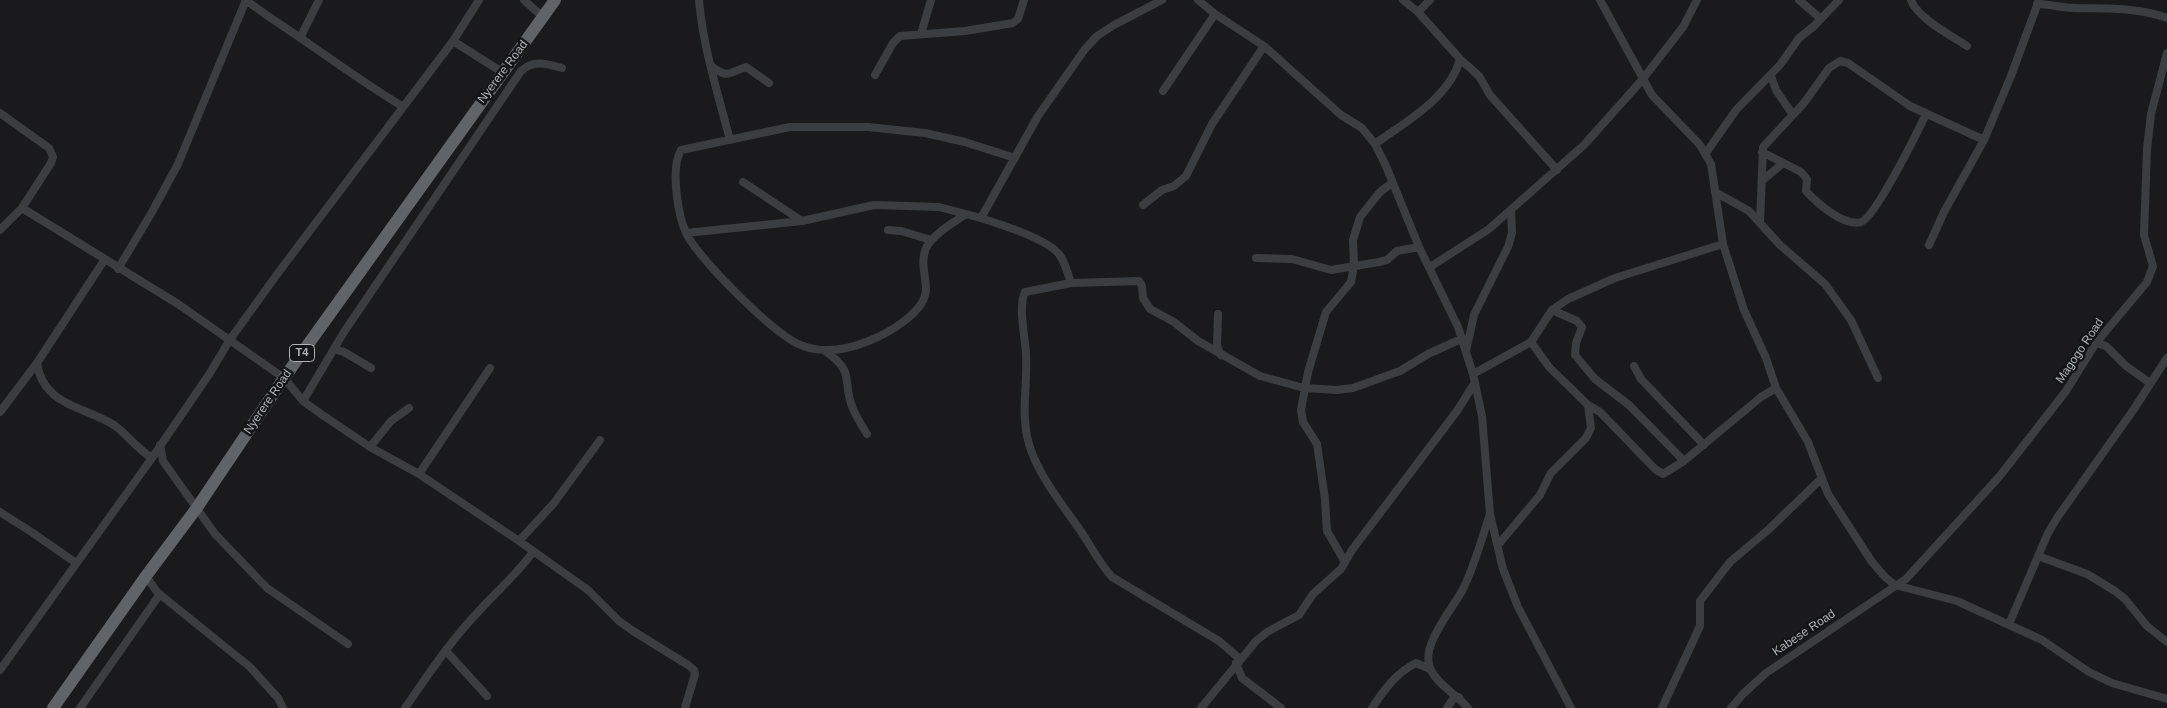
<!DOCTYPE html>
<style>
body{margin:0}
canvas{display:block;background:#1a1a1c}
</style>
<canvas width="2167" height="708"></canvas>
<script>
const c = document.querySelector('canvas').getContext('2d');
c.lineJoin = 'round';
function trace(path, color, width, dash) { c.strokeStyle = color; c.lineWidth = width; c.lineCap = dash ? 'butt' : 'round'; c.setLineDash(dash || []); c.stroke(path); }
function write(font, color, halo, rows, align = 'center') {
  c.font = font + ' Helvetica,sans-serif'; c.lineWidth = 5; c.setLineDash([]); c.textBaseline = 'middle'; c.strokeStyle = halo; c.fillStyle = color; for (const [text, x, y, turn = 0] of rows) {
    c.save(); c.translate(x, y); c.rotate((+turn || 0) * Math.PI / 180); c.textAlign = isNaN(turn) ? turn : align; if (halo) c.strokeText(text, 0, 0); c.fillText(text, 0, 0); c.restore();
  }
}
const minor = new Path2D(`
 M 246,0 C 266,16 288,29 309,44 C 340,65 370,87 402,106
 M 524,0 L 544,18
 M 699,0 C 703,47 718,94 730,140
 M 1198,0 L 1215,14 L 1264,46 L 1341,115 L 1362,128 L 1375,144 L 1386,166 L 1419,247 L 1458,327 L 1473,374 L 1482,416 L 1490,514 L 1503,569 L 1518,607 L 1571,708
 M 1600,0 L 1652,95 L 1700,145 L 1711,164 L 1723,244 L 1744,310 L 1766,358 L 1776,388 L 1808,442 L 1828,494 L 1872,562 L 1885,577 L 1895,585 L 1957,601 L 2042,640 L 2089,672 L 2112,683 L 2167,699
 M 1799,0 L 1821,19
 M 1911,0 C 1917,18 1952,36 1967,46
 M 2037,4 C 2050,4 2062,8 2075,8 C 2105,9 2138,7 2167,18
 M 1418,12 L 1430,0
 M 921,34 L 931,0
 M 300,38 L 319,0
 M 453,41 L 502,72
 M 1460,59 L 1479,76 L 1490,95 L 1557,170
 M 711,66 C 728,79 728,73 746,67 L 769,83
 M 875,75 L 893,43 L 900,36 L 965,31 L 1013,23 L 1018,19 L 1024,0
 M 1771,76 L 1776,90 L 1793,115
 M 1163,91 L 1215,14
 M 0,113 L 49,148 L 53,157 L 51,163 L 22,208 L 0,230
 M 1375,144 C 1406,121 1450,98 1460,59 L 1418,12 L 1403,0
 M 1762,152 L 1801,172 L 1807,179 L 1806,191 C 1817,203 1844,227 1861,222 C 1875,218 1918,131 1926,114
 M 1706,153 L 1736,110 L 1780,65 L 1799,38 L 1813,27 L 1839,0
 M 1015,158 L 965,142 L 925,133 L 868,127 L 790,127 L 681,150 C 670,168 678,217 687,235 C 700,260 776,337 803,346 C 823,353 846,350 866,342 C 885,335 926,313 926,289 C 926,276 920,262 926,248 C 933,234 953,223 966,214 C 988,220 1045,237 1059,254 C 1065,262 1068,274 1071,283
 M 1763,180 L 1783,163
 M 743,182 L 802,221
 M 1715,192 L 1749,211 L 1780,245 L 1825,284 L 1851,320 L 1878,378
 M 1143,205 L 1162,190 L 1174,186 L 1186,176 L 1212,124 L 1264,46
 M 22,208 L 178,304 L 284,378 L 303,401 L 321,414 L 370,447 L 419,474 L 519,541 L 588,590 L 619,621 L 633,631 L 688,665 L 694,670 L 695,674 L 685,708
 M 981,218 L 1038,116 L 1085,49 L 1097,36 L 1114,25 L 1162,0
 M 1760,223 L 1763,147 L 1804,103 L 1829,68 L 1840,61 L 1848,63 L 1910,106 L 1984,140
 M 888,230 L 901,231 L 931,240
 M 686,233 L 802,221 L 874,205 L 939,207 L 966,214
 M 1929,245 L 1944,212 L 1984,140 L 2011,76 L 2039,0
 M 1256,258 L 1292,259 L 1331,270 L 1379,262 L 1387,260 L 1397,251 L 1419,247
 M 1430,267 L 1489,229 L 1584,145 L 1642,80 L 1683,27 L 1697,0
 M 118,269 L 152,212 L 178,164 L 246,0
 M 1552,310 L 1577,321 L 1582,327 L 1576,343 L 1575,355 L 1595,379 L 1629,405 L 1684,461
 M 1218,314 L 1217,346 L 1221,355
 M 1531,342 L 1549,367 L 1588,405 L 1600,412 L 1655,469 L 1663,474 L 1684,461 L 1761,397 L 1776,388
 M 2096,343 L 2106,346 L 2126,366 L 2150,383
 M 334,349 L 344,352 L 371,368
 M 825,351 C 857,373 841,380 853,409 C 857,418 862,426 867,434
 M 1466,351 L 1474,315 L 1508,247 L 1512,233 L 1511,210
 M 37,363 C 43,406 84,406 114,425 C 127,434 136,448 152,458
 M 1634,366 L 1641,379 L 1704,445
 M 1473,374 L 1531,342 L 1552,310 L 1568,299 L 1615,278 L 1723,244
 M 303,401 L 344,332 L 521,71 C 534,59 547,64 562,68
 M 0,412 L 37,363 L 105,259
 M 160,445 L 163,461 L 215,534 L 267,588 L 348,644
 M 370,447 L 391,421 L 409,408
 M 419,474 L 490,368
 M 0,512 L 33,533 L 76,563
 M 519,541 L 554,503 L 600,440
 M 1498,545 L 1540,495 L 1551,473 L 1586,438 L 1591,428 L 1588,405
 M 2038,556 L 2087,574 L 2115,591 L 2125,599 L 2147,626 L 2167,642
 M 1345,562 L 1327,531 L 1325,499 L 1317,444 L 1303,422 L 1301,410 L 1308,372 L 1326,312 L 1351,282 L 1354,266 L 1353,240 L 1360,217 L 1380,192 L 1392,183
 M 146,576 L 157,592 L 250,667 L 278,698 L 283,708
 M 2009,624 L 2048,533 L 2057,518 L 2134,409 L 2167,358
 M 446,651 L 487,696
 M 1240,659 L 1219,641 L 1112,577 C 1099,563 1091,546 1080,530 C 1063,506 1037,473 1029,444 C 1020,413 1028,384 1026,353 C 1025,337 1018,306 1025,292 L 1071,283 L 1139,281 L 1142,286 L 1143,298 L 1150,309 L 1174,322 L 1198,341 L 1260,376 L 1304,388 L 1337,390 L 1353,388 L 1400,371 L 1428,354 L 1461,339
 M 1236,663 L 1242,678 L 1281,708
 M 0,670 L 152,458 L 210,373 L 229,341 L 278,273 L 453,41 L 479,0
 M 80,708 L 160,594
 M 405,708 C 428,675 451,640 479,611 C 497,591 517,574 533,552
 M 1201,708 L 1256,641 L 1267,632 L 1299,615 L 1313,594 L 1341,569 L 1352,550 L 1457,411 L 1474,384
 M 1372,708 C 1384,690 1396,673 1416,663 L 1430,669
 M 1447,708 L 1453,699 L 1459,697
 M 1468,708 C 1457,695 1438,685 1431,670 C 1418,646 1455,607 1464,587 C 1475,564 1482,538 1490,514
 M 1662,708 L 1700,626 L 1700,601 L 1730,562 L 1768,530 L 1822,478
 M 1731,708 L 1743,694 L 1766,673 L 1906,579 L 1999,477 L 2066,391 L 2096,343 L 2147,282 L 2153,266 L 2144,235 L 2147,149 L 2151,114 L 2167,53`);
const trunk = new Path2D(`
 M 53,708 L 146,576 L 196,509 L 284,378 L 555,0`);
const shields = [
 [302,353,25]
];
const shieldNames = [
 ["T4",302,353]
];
const streetNames = [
 ["Nyerere Road",503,72,-53],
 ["Magogo Road",2080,351,-56],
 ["Nyerere Road",268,402,-56],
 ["Kabese Road",1804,633,-34]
];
trace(minor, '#3b3d40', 8);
trace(trunk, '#606468', 12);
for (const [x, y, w] of shields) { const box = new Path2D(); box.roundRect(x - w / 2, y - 8.5, w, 17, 4); c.fillStyle = '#151517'; c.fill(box); trace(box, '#aeb4ba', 1); }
write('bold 11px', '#aeb4ba', null, shieldNames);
write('12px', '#aeb4ba', '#151517', streetNames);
</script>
